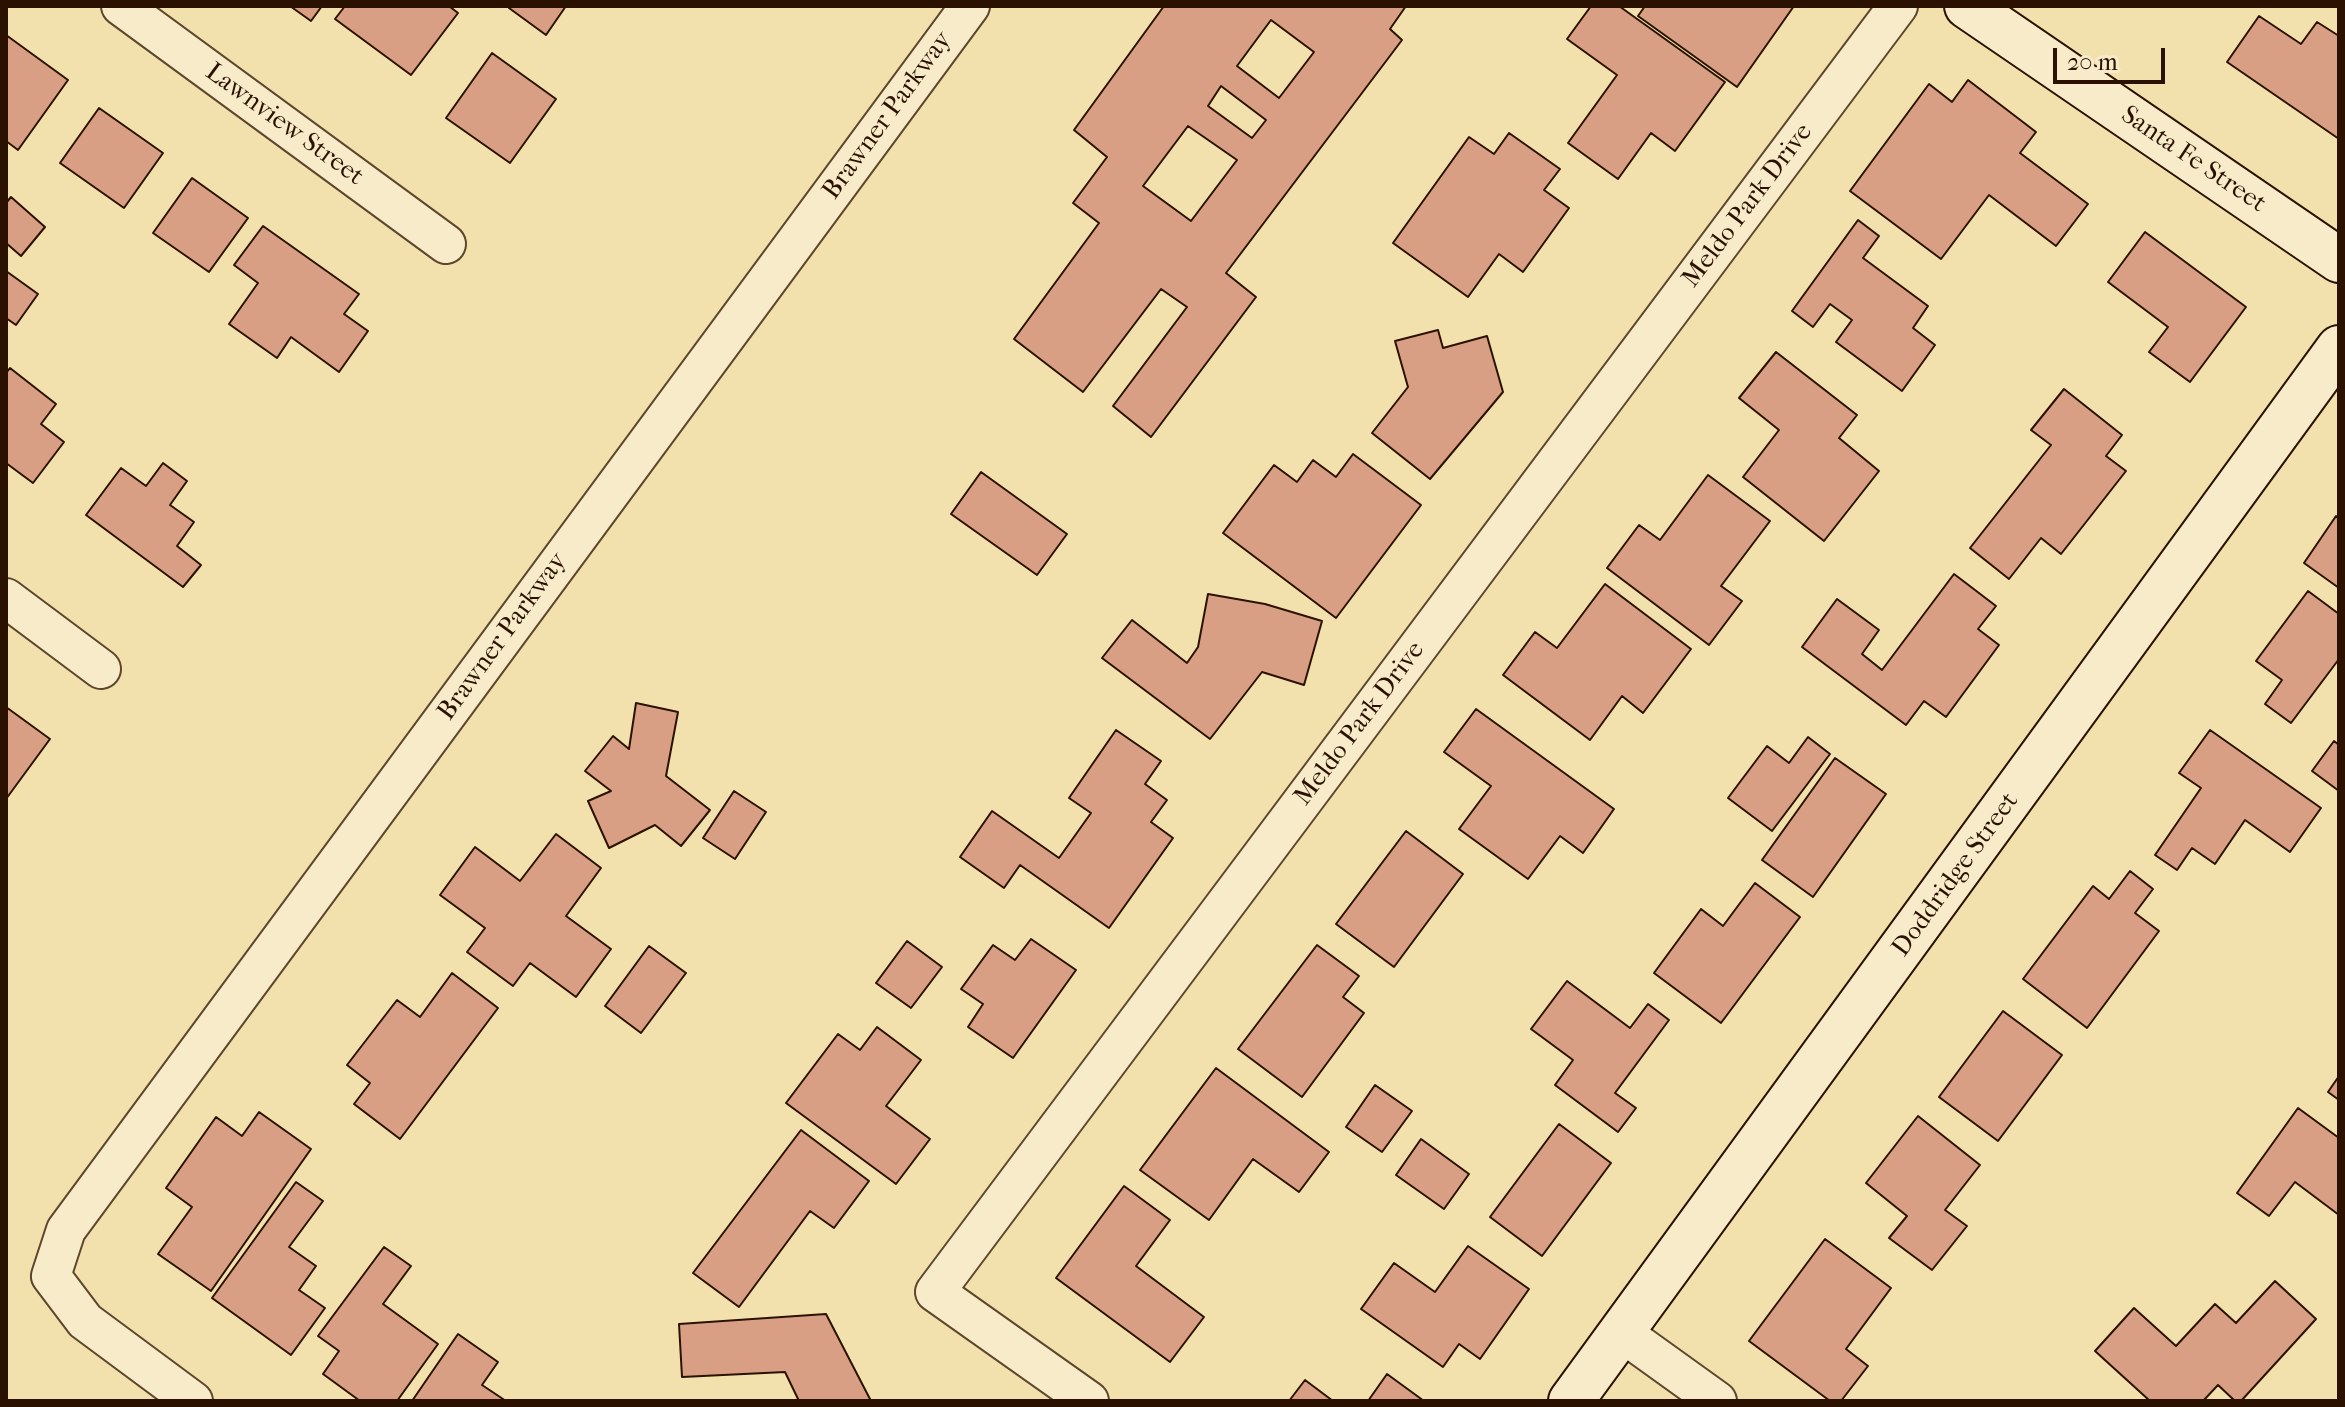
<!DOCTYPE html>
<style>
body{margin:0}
#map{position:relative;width:2345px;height:1407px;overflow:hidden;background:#f2e0ad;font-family:"IM FELL French Canon",serif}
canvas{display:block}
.frame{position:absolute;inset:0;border:8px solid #2b1200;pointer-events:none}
.scale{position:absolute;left:2053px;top:48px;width:112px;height:36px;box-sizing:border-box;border:4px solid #2b1200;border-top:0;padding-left:10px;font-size:24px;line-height:28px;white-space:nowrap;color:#2b1200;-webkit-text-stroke:6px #f7ebca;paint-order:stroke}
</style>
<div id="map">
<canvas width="2345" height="1407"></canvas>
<div class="frame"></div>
<div class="scale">20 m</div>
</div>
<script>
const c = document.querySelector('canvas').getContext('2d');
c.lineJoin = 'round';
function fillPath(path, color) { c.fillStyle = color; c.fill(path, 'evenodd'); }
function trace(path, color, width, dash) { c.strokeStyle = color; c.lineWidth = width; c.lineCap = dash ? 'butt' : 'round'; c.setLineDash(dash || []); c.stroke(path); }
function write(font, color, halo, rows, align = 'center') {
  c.font = font + ' "IM FELL French Canon",serif'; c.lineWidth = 7; c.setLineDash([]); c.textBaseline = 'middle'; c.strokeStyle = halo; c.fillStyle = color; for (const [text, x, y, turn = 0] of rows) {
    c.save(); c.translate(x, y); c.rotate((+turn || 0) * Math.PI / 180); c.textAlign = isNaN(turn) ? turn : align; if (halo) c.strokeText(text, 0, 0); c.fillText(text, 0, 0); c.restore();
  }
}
const building = new Path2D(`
 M 290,6 L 322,6 L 311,21 Z
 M 345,6 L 449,6 L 458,13 L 411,75 L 335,19 Z
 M 511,6 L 566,6 L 546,35 L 509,8 Z
 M 1164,6 L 1406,6 L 1390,29 L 1402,40 L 1226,273 L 1256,297 L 1151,437 L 1113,406 L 1187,307 L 1161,289 L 1083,392 L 1014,339 L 1099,223 L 1073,203 L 1107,157 L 1074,130 ZM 1271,20 L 1314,52 L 1279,98 L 1237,66 ZM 1221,86 L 1266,120 L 1252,138 L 1208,106 ZM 1188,126 L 1237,160 L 1191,221 L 1143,186 Z
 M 1591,6 L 1619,6 L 1725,82 L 1675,151 L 1651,133 L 1618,179 L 1568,143 L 1617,75 L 1567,39 Z
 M 1645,6 L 1794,6 L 1737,87 L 1638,16 Z
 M 2259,16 L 2301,44 L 2317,22 L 2339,36 L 2339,139 L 2227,62 Z
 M 6,35 L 68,80 L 18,150 L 6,141 Z
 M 492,53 L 556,99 L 510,163 L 446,118 Z
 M 1968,80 L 2036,132 L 2020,153 L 2088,204 L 2056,246 L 1989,195 L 1941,259 L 1850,191 L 1929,84 L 1952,102 Z
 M 99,108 L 163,153 L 124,208 L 60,163 Z
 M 1509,133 L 1560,169 L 1544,190 L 1569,208 L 1523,272 L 1499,254 L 1468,297 L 1393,243 L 1469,137 L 1494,154 Z
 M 192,178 L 248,218 L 209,272 L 153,233 Z
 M 11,197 L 45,227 L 21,256 L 6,243 L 6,203 Z
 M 1858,220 L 1879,236 L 1863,258 L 1928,306 L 1913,328 L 1935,345 L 1902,391 L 1836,342 L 1852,320 L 1830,304 L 1813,327 L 1792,311 Z
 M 263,226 L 359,294 L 344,314 L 368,331 L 339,372 L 291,337 L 277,358 L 229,324 L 258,283 L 234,265 Z
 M 2145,232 L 2246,307 L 2190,382 L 2149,352 L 2168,327 L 2108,282 Z
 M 6,271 L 38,294 L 16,325 L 6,318 Z
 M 1438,330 L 1443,348 L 1487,336 L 1503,392 L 1430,479 L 1372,433 L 1408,387 L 1395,341 Z
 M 1776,352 L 1857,415 L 1839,438 L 1879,471 L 1824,541 L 1743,477 L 1779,430 L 1739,398 Z
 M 10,368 L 56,404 L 41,424 L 64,442 L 33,483 L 6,463 L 6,373 Z
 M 2064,389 L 2122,435 L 2106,456 L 2126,471 L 2061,554 L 2041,538 L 2009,579 L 1970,548 L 2051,445 L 2031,430 Z
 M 1353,454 L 1421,505 L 1336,618 L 1223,533 L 1274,465 L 1297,482 L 1313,460 L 1336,477 Z
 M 163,463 L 187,481 L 170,505 L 194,522 L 177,546 L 201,565 L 183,587 L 86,515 L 121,468 L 146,486 Z
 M 981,472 L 1067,534 L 1037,575 L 951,514 Z
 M 1708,475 L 1770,521 L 1721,586 L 1742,601 L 1709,645 L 1607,568 L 1639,525 L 1660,540 Z
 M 2336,516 L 2339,519 L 2339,588 L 2304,563 Z
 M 1954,574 L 1996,606 L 1978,629 L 1999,645 L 1946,717 L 1924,701 L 1906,725 L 1802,647 L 1837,599 L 1879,630 L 1862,654 L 1882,670 Z
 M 1605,584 L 1691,649 L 1643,713 L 1622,696 L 1590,740 L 1503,675 L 1535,632 L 1557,648 Z
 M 2308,591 L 2339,614 L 2339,659 L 2291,723 L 2265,704 L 2282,680 L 2256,661 Z
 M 1208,594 L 1265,604 L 1322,621 L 1304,685 L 1262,672 L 1210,739 L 1102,658 L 1132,620 L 1187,663 L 1198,647 Z
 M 636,703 L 678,712 L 666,776 L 710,810 L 681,846 L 655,825 L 609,848 L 588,801 L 611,791 L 585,771 L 613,736 L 629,749 Z
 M 6,707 L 50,739 L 6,799 Z
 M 1476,709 L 1614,809 L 1583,853 L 1560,836 L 1528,879 L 1459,829 L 1491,786 L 1444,752 Z
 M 1116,730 L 1161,761 L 1145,784 L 1167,800 L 1151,822 L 1173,838 L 1109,928 L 1020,865 L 1004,888 L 960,857 L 992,811 L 1059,858 L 1091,813 L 1069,798 Z
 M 2210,730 L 2321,808 L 2290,852 L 2245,820 L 2215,864 L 2192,848 L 2177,870 L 2155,855 L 2201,788 L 2179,773 Z
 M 1808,737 L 1830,754 L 1772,831 L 1728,798 L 1767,746 L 1789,763 Z
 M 2334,741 L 2339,745 L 2339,791 L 2312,771 Z
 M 1835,758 L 1886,794 L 1813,897 L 1762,860 Z
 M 734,791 L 766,812 L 735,859 L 703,838 Z
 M 1406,831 L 1463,874 L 1394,967 L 1336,924 Z
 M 556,834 L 601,868 L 566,916 L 611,949 L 576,997 L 530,963 L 513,986 L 467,952 L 485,928 L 440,895 L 475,847 L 520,881 Z
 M 2130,871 L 2153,889 L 2135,913 L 2159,931 L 2087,1028 L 2023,979 L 2093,886 L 2109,899 Z
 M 1755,883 L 1800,917 L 1721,1023 L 1654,973 L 1701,909 L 1723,926 Z
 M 1031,939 L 1076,970 L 1013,1058 L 968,1027 L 983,1004 L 961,989 L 993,945 L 1015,960 Z
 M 907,941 L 942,967 L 911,1008 L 876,983 Z
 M 1317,945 L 1359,976 L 1343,997 L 1364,1013 L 1302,1097 L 1238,1049 Z
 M 649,946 L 686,973 L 641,1033 L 605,1006 Z
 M 452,973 L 498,1008 L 400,1139 L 354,1104 L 370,1083 L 347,1065 L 397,1000 L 420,1017 Z
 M 1567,981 L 1630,1028 L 1648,1004 L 1669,1020 L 1615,1093 L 1636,1108 L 1618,1132 L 1555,1085 L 1573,1060 L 1531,1029 Z
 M 2003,1011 L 2062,1055 L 1998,1141 L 1939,1097 Z
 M 877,1027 L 921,1060 L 886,1106 L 930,1139 L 896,1184 L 786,1103 L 838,1034 L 860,1050 Z
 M 1216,1068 L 1329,1152 L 1299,1192 L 1253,1159 L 1209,1220 L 1140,1170 Z
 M 2339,1076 L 2339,1100 L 2328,1092 Z
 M 1375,1085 L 1412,1111 L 1382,1152 L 1346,1127 Z
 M 2298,1108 L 2339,1138 L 2339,1215 L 2295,1182 L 2269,1216 L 2237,1193 Z
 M 259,1112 L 311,1149 L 211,1291 L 158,1254 L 192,1207 L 166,1188 L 216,1117 L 242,1136 Z
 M 1918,1116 L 1980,1165 L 1945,1210 L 1967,1226 L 1932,1270 L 1889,1238 L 1907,1216 L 1866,1183 Z
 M 1559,1124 L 1611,1163 L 1542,1256 L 1490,1217 Z
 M 801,1130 L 869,1181 L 834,1228 L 810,1211 L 739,1307 L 693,1273 Z
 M 1421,1139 L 1469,1174 L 1444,1209 L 1396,1175 Z
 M 296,1182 L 323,1201 L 289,1247 L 316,1266 L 299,1290 L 325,1308 L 291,1355 L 212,1298 Z
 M 1124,1186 L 1170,1220 L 1136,1266 L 1204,1317 L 1170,1362 L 1056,1278 Z
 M 1825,1239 L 1891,1288 L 1846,1349 L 1868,1366 L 1841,1401 L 1830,1401 L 1749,1341 Z
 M 1468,1246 L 1529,1289 L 1480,1359 L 1459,1344 L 1443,1367 L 1361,1309 L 1394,1263 L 1435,1292 Z
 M 384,1247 L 411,1266 L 383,1304 L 438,1344 L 397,1401 L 360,1401 L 323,1374 L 339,1351 L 318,1336 Z
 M 2275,1281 L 2316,1319 L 2241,1401 L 2235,1401 L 2218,1385 L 2203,1401 L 2150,1401 L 2095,1351 L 2134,1308 L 2176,1346 L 2215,1304 L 2236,1323 Z
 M 826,1314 L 871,1401 L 799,1401 L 785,1372 L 682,1377 L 679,1324 Z
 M 458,1334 L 498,1362 L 482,1385 L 506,1401 L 412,1401 Z
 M 1387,1374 L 1424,1401 L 1368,1401 Z
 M 1305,1380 L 1333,1401 L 1289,1401 Z`);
const street = new Path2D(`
 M 121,6 L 446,244
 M 6,598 L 101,669
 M 1621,1332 L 1717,1401
 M 193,1401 L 85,1321 L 51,1276 L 66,1230 L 970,6
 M 1089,1401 L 935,1292 L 1898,6`);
const secondary = new Path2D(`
 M 1967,6 L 2339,260
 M 1571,1401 L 2339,348`);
const streetNames = [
 ["Brawner Parkway",888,116,-54],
 ["Lawnview Street",284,125,36],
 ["Santa Fe Street",2193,160,34],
 ["Meldo Park Drive",1748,206,-53],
 ["Brawner Parkway",503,637,-54],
 ["Meldo Park Drive",1360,724,-53],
 ["Doddridge Street",1956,875,-54]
];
fillPath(building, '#d99f84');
trace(building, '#2b1200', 2);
trace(street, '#5d462b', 42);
trace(secondary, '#2b1200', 48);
trace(street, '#f7ebca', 38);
trace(secondary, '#f7ebca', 44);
write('26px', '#2b1200', '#f7ebca', streetNames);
</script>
